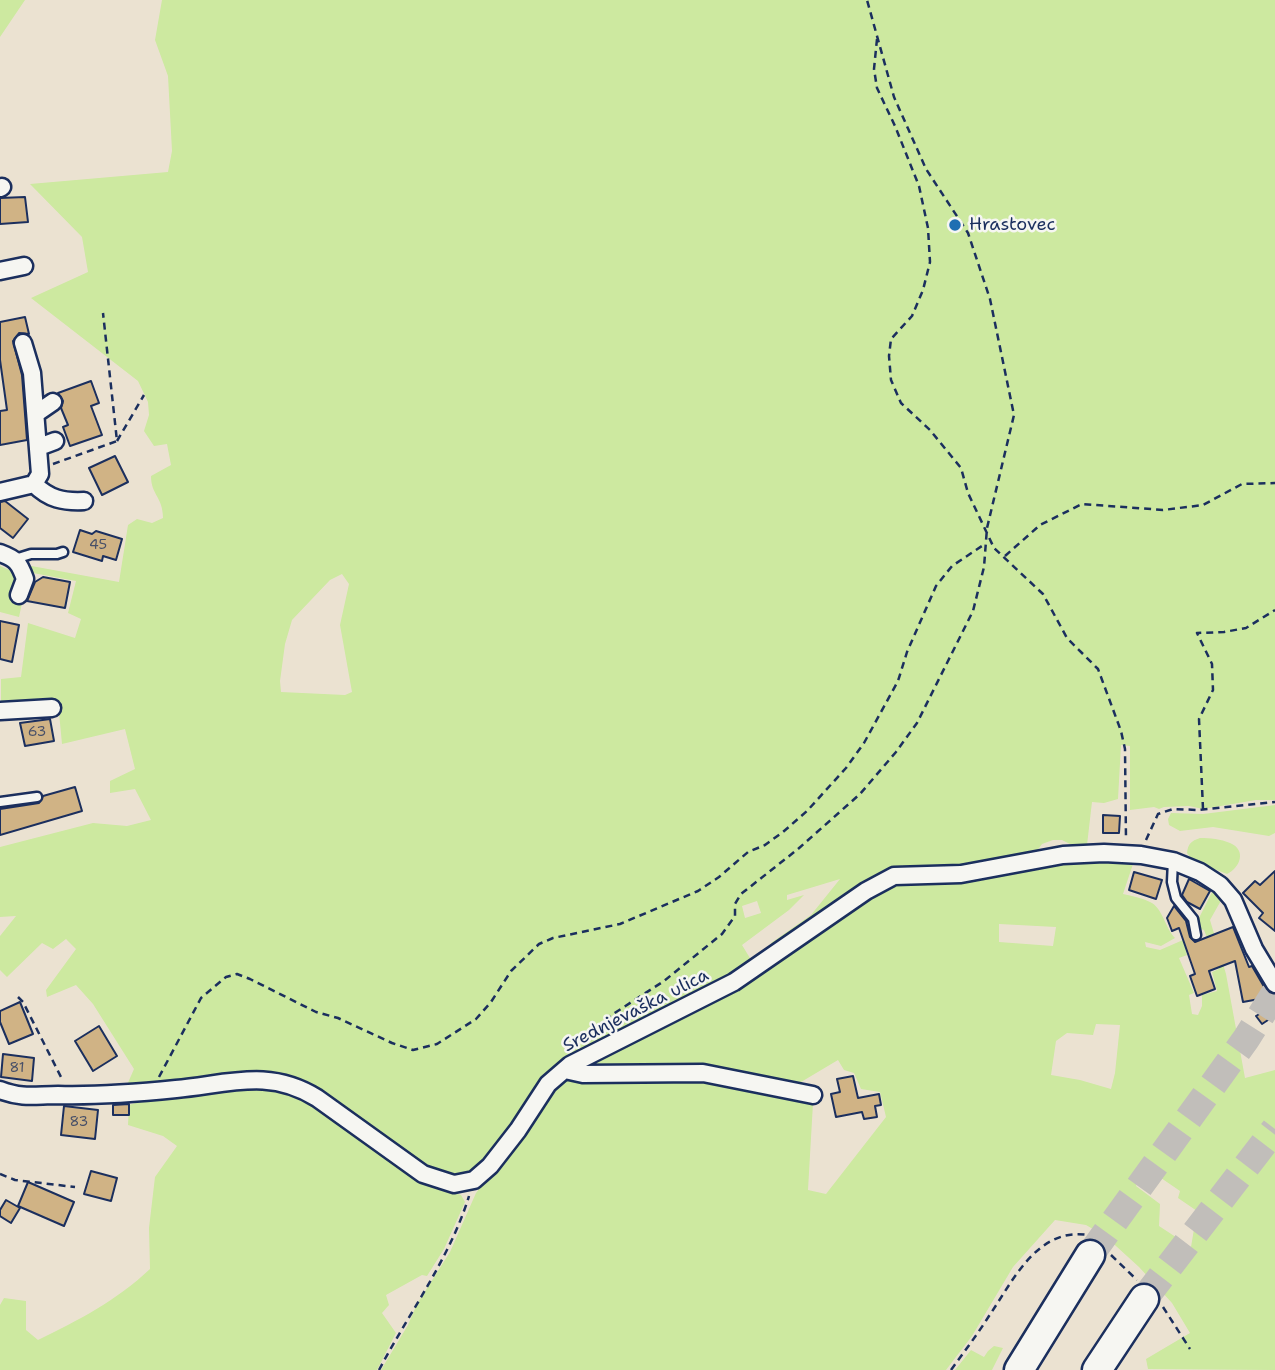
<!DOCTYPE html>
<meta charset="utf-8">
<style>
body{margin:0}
canvas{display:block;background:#ebe2d1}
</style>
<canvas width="1275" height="1370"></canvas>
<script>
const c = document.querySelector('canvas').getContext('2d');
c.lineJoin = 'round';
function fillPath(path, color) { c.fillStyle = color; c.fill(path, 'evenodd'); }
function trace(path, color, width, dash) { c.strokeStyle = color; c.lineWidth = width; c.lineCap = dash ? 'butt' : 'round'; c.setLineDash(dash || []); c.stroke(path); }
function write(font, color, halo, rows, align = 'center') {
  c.font = font + ' "Shantell Sans",sans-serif'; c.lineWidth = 5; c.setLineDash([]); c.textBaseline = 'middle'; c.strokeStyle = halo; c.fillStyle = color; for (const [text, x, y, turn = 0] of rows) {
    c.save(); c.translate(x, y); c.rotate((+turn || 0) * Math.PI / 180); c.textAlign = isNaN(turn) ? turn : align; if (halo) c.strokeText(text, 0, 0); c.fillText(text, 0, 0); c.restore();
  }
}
const green = new Path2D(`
 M 0,0 L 25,0 L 0,37 Z
 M 162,0 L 1275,0 L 1275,800 L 1256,800 L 1203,809 L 1189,806 L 1164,807 L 1159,809 L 1154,807 L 1130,810 L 1130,746 L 1121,745 L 1118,799 L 1104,803 L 1092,802 L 1087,845 L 1074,846 L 1062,840 L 1053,840 L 1042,844 L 1034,855 L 985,867 L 908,870 L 773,948 L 771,943 L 811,915 L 840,879 L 787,895 L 787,900 L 804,895 L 789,910 L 742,945 L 753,963 L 594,1047 L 478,1169 L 464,1176 L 429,1174 L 296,1083 L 129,1091 L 127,1085 L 134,1069 L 93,1004 L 76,985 L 47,997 L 46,990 L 76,949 L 66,939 L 53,949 L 42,943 L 7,977 L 0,970 L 0,936 L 16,916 L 0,917 L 0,847 L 93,823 L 127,826 L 151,820 L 135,789 L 110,793 L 110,781 L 135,769 L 125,729 L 62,744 L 58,702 L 1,708 L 1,679 L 21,677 L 28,623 L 75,638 L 81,619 L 68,613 L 76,581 L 22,571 L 26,565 L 119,582 L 128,525 L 137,519 L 152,523 L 163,518 C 163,497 151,495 151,476 L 171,465 L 167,444 L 154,446 L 144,431 L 149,415 L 148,402 L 138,381 L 31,298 L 88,272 L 82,237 L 30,184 L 168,172 L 172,151 L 168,76 L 155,40 ZM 342,574 L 349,584 L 340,625 L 352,692 L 345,695 L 281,692 L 280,681 L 285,644 L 292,620 L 330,580 ZM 757,901 L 761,913 L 745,918 L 742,906 Z
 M 0,566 L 12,571 L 16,576 L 11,599 L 22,603 L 19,617 L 0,612 Z
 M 1275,805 L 1275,833 L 1269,836 L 1213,827 L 1180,831 L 1169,825 L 1168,819 L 1171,813 L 1203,814 Z
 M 1200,838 C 1210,838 1221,839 1230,843 C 1247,850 1240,868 1227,874 L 1193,861 L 1187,853 C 1188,844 1191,841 1200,838 Z
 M 1113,856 L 1135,858 L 1123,894 C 1132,896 1142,898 1150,902 C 1163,908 1165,928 1175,938 L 1161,946 L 1145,942 L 1146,947 L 1160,950 L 1183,940 L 1187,955 L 1179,958 L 1194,993 L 1189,995 L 1192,1014 L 1198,1015 L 1202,1006 L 1202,995 L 1217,991 L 1212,972 L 1219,969 L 1204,930 L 1197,928 L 1198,920 L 1213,890 L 1218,890 L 1223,897 L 1210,920 L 1226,974 L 1245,1078 L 1275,1070 L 1275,1370 L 1148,1369 L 1146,1359 L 1190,1333 L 1172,1303 L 1139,1267 L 1105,1236 L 1086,1225 L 1055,1220 L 1013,1267 L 972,1336 L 946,1370 L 381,1370 L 408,1325 L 417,1304 L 450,1252 L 476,1193 L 510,1150 L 558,1080 L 571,1078 L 684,1077 L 722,1081 L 813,1103 L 808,1190 L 826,1194 L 886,1117 L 880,1092 L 861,1089 L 854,1073 L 844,1070 L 838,1060 L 791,1088 L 723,1074 L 682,1069 L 583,1072 L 577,1066 L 712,999 L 753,976 L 873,890 C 910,872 935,882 974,877 C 997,874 1020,866 1043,862 C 1066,858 1090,858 1113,856 ZM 999,924 L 1056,927 L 1053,946 L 999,942 ZM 1096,1024 L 1120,1025 L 1115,1073 L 1111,1089 L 1080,1080 L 1051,1075 L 1056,1041 L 1067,1033 L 1093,1035 ZM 1145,1167 L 1180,1191 L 1178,1198 L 1197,1211 L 1191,1247 L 1159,1226 L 1160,1204 L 1136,1186 Z
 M 257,1083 L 302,1095 L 433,1186 L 461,1195 L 465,1202 L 444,1249 L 427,1276 L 422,1275 L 386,1295 L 389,1305 L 382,1313 L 396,1333 L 377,1370 L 0,1370 L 0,1305 L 4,1298 L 26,1301 L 26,1330 L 38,1340 C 79,1320 116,1301 150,1269 L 149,1228 L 155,1177 L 177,1146 L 163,1136 L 128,1125 L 129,1105 L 157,1096 Z
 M 994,1346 L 1003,1348 L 992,1370 L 955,1370 L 971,1350 L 984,1357 L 988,1351 Z`);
const building = new Path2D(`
 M 25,197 L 28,222 L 0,224 L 0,198 Z
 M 25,317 L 29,334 L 19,333 L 13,341 L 22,375 L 27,440 L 0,445 L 0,411 L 7,410 L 0,360 L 0,322 Z
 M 91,381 L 99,403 L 91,406 L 102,435 L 70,446 L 63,427 L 68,425 L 61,408 L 63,401 L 58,393 Z
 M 115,456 L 128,482 L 102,495 L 89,468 Z
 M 5,501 L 28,519 L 13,538 L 0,528 L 0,502 Z
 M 80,530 L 92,534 L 96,531 L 122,539 L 116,560 L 103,556 L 102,561 L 73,552 Z
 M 43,577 L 70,582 L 65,608 L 27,601 L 35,582 Z
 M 0,621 L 19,625 L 12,662 L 0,659 Z
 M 50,719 L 54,741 L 25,746 L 20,723 Z
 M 75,787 L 82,811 L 0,835 L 0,809 L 39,803 L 43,796 Z
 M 1103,815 L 1120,816 L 1119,833 L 1103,833 Z
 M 1275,871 L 1275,931 L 1259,918 L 1263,913 L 1243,893 L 1255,881 L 1260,885 Z
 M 1134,872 L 1162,880 L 1156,899 L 1129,890 Z
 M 1189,879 L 1210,891 L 1200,909 L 1187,902 L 1182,895 Z
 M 1174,906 L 1186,921 L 1190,937 L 1195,942 L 1233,927 L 1249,967 L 1252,966 L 1270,997 L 1243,1002 L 1235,961 L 1209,971 L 1215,989 L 1197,996 L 1190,976 L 1195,974 L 1179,928 L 1172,931 L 1167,918 Z
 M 20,1002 L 33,1034 L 9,1044 L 0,1022 L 0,1011 Z
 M 1266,1010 L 1271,1018 L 1262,1024 L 1256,1016 Z
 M 99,1026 L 117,1056 L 93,1071 L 75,1041 Z
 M 3,1054 L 34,1058 L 32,1081 L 1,1077 Z
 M 853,1076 L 858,1098 L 879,1094 L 881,1105 L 875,1106 L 877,1117 L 864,1119 L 862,1112 L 836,1117 L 831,1094 L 840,1092 L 837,1079 Z
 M 129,1104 L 129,1115 L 113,1115 L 113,1105 Z
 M 64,1106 L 98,1110 L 95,1139 L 61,1135 Z
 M 91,1171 L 117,1178 L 111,1201 L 84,1194 Z
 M 28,1182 L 74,1202 L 64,1226 L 18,1206 Z
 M 6,1200 L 20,1208 L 11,1223 L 0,1216 L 0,1210 Z`);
const highwayTunnel = new Path2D(`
 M 1090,1255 L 1246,1039 L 1275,993
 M 1144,1299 L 1275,1129`);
const path = new Path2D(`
 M 877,39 L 874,69 L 877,88 L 895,126 L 919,186 L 928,228 L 930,262 L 923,290 L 912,316 L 891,339 L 889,356 L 891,380 L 901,403 L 930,430 L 961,468 L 968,493 L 994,548 L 1043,594 L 1067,638 L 1098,669 L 1121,731 L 1125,749 L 1126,840
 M 117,441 L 144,395
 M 53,464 L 117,441 L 103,313
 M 1005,556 L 1040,525 L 1082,504 L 1163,510 L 1203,505 L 1242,484 L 1275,483
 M 1203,809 L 1199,719 L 1213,690 L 1212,664 L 1197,633 L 1224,632 L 1246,628 L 1275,610
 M 1146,840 L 1158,814 L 1173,809 L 1198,810 L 1275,802
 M 18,997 L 23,1002 L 63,1081
 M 590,1039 L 610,1016 L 664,981 L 722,934 L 735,916 L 735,904 L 741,894 L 798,849 L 860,794 L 896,752 L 917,723 L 973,611 L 984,567 L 987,528 L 1014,415 L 990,299 L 968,233 L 926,169 L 894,97 L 867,0
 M 159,1077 L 201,998 L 226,977 L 237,974 L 250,979 L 316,1012 L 338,1018 L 392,1043 L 413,1050 L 437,1044 L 476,1019 L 491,1002 L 511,971 L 539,944 L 553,938 L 620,924 L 698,891 L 719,877 L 748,852 L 765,845 L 783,832 L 807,811 L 846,768 L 864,743 L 898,681 L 907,652 L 936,586 L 952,566 L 985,544
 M 0,1174 L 15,1180 L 75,1187
 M 1111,1255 L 1137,1280
 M 1163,1307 L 1190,1349
 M 379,1370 C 409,1313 450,1258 469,1196
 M 951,1370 C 964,1352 977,1335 989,1316 C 1013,1281 1037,1227 1088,1235`);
const lane = new Path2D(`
 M 15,559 L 31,554 L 57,554 L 63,552
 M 0,802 L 37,797
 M 1173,861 L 1172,882 L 1176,898 L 1193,919 L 1196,935`);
const street = new Path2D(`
 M 0,188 L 2,187
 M 0,271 L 24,266
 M 37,413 L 53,402
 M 39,447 L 55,441
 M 34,484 C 49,499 63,502 84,501
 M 0,492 L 34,484 L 40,474 L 32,373 L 23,343
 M 0,553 C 16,559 19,562 25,579 L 19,595
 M 0,711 L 52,708
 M 565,1070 L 583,1074 L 703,1073 L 813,1095
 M 0,1090 C 24,1099 35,1095 58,1095 C 97,1096 137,1093 176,1089 C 229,1084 269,1068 317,1098 L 423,1174 L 454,1184 L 474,1180 L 490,1166 L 518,1130 L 548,1084 L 570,1065 L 734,982 L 866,891 L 894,876 L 961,874 L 1063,855 L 1104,853 L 1141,855 L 1173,861 L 1200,872 L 1220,885 L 1233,900 L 1254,949 L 1275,984`);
const highway = new Path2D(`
 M 1019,1370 L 1090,1255
 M 1097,1370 L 1144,1299`);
const markers = [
 [955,225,7,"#1f6fb2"]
];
const numberNames = [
 ["45",98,545],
 ["63",37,732],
 ["81",17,1068],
 ["83",79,1122]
];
const poiNames = [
 ["Hrastovec",969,225]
];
const streetNames = [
 ["Srednjevaška ulica",636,1011,-27]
];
fillPath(green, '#cde9a0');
fillPath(building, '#d0b385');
trace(building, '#1b2f5e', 2);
trace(highwayTunnel, '#c1beba', 28, [28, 14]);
trace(lane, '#1b2f5e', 13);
trace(street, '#1b2f5e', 21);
trace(highway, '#1b2f5e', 33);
trace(path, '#1b2f5e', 2.5, [7, 5]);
trace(lane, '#f6f6f2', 8);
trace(street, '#f6f6f2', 16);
trace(highway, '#f6f6f2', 28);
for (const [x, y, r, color] of markers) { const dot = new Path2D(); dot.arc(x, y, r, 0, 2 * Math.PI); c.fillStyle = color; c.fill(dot); trace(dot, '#f6f6f2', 2.5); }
write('14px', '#485068', null, numberNames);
write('18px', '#1b2f5e', '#f6f6f2', poiNames, 'left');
write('18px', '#1b2f5e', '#f6f6f2', streetNames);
</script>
